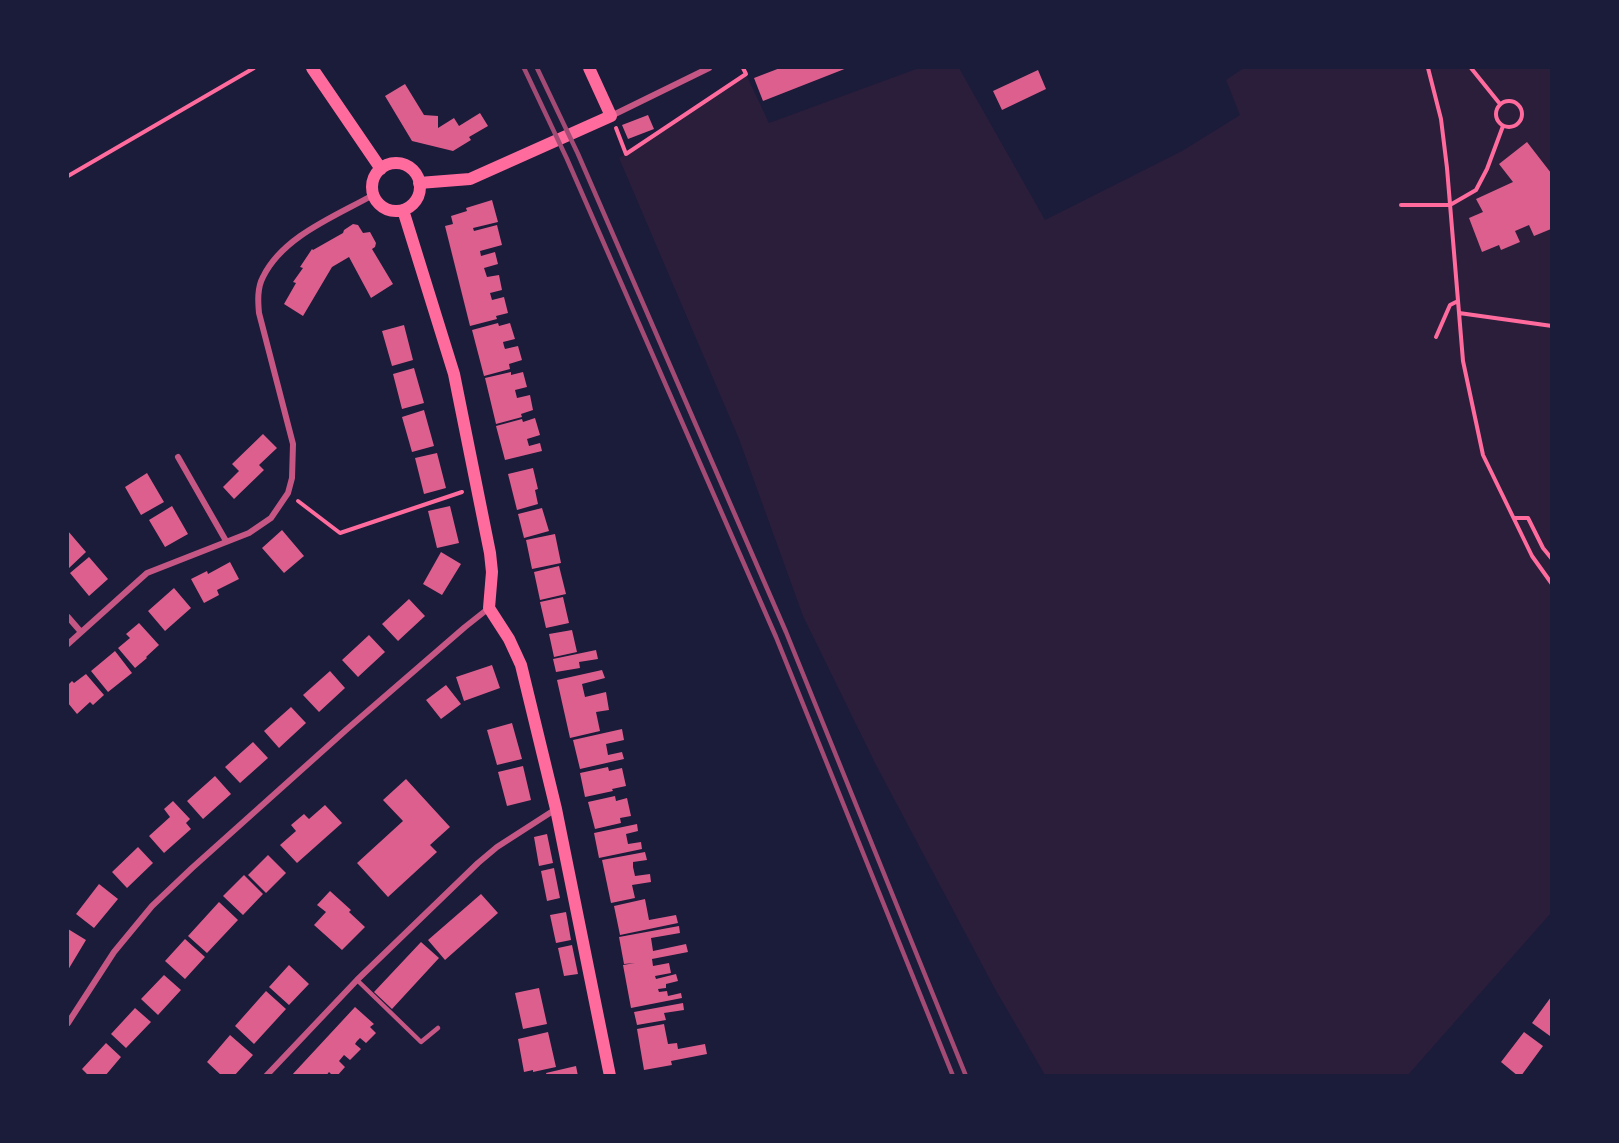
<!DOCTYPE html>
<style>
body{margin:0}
#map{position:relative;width:1619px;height:1143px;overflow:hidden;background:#1b1b3a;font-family:Montserrat,sans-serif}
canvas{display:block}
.frame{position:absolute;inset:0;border:69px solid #1b1b3a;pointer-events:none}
</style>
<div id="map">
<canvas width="1619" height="1143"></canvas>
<div class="frame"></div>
</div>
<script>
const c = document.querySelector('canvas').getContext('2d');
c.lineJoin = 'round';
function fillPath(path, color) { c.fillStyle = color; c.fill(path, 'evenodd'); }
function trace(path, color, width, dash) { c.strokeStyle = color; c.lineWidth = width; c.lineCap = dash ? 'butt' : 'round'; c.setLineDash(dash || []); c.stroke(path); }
const green = new Path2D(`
 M 919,68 L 959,68 L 1045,220 L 1182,151 L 1240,115 L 1226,80 L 1244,68 L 1551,68 L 1551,913 L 1408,1075 L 1045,1075 L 995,989 L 876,765 L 803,616 L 739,439 L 619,158 L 746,74 L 769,123 Z`);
const building = new Path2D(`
 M 780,68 L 847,68 L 763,101 L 754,78 Z
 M 1038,70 L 1046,89 L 1002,110 L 993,91 Z
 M 405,84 L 424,115 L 438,116 L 438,128 L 454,118 L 459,126 L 480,113 L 488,126 L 469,137 L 471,140 L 453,151 L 412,141 L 385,96 Z
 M 648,115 L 654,129 L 628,139 L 622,125 Z
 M 1527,142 L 1551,173 L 1551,229 L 1534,236 L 1529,225 L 1515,231 L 1520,242 L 1501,250 L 1499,245 L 1482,252 L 1469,218 L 1483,212 L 1476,199 L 1513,182 L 1499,164 Z
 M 492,200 L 498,222 L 473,228 L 474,231 L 497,225 L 502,245 L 480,251 L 481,256 L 495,252 L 498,264 L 484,268 L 487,277 L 499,275 L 502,290 L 490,293 L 492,300 L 504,297 L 508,313 L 496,316 L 497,319 L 470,326 L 445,226 L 453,224 L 451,216 L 467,211 L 466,208 Z
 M 353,224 L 358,225 L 363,233 L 370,232 L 376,243 L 375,247 L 372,249 L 393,284 L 371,298 L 349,257 L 332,267 L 303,316 L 284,304 L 296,283 L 293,282 L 303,268 L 300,267 L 312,249 L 313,250 L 343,233 L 344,230 Z
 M 498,323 L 499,326 L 510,323 L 515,339 L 503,342 L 504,346 L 505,349 L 518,346 L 522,360 L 509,364 L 510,369 L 484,376 L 472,330 Z
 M 404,325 L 413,360 L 392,366 L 382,331 Z
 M 414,368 L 424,403 L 402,409 L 393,374 Z
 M 511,372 L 511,375 L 523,372 L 527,387 L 515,390 L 517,398 L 530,395 L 533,410 L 521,414 L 522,417 L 496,424 L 485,378 Z
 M 424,410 L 434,446 L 412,452 L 402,417 Z
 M 535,418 L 540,435 L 527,439 L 529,446 L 540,443 L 542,451 L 505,460 L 496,426 L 522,419 L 523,422 Z
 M 263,434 L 277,448 L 259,465 L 264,470 L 234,499 L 223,487 L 239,471 L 232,464 Z
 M 437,453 L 446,488 L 424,494 L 415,458 Z
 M 533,468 L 538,489 L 535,490 L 538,504 L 517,510 L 508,474 Z
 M 147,473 L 164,502 L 141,515 L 125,487 Z
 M 172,506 L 188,534 L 165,547 L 149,520 Z
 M 450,506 L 459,543 L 437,548 L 428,511 Z
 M 542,508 L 549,531 L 524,538 L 518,514 Z
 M 282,530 L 304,556 L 284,573 L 262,548 Z
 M 68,531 L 86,552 L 68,569 Z
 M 555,534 L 561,563 L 532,569 L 526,540 Z
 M 441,552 L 461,564 L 442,595 L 423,584 Z
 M 89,557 L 108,579 L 89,596 L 70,573 Z
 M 230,562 L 239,579 L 217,590 L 219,595 L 204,603 L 191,579 L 207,571 L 208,574 Z
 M 559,566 L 566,594 L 540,600 L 534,572 Z
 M 174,588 L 191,608 L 165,631 L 148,611 Z
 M 563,597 L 569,623 L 546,628 L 540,602 Z
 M 409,599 L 425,616 L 398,641 L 382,624 Z
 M 139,623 L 159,645 L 146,657 L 147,658 L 135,668 L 118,648 L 130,638 L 126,634 Z
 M 572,630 L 577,652 L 554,657 L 549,634 Z
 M 369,635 L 385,652 L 358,677 L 342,660 Z
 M 596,650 L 598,659 L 579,662 L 580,668 L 556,672 L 553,659 Z
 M 115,651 L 132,673 L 108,692 L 91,671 Z
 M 492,665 L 500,688 L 464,701 L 456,677 Z
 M 602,670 L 605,678 L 582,684 L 585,697 L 606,692 L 609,710 L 596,712 L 600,731 L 570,738 L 557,680 Z
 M 330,671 L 345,688 L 319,712 L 303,695 Z
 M 86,674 L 104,695 L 93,705 L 90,702 L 77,714 L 68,703 L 68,685 L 72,681 L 74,683 Z
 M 446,685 L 461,704 L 441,719 L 426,700 Z
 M 291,707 L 306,723 L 279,748 L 264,731 Z
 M 512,723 L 522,759 L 497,765 L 487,730 Z
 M 622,729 L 624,740 L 606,744 L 608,755 L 622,752 L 624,759 L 580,769 L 573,740 Z
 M 253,742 L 268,758 L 240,783 L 225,767 Z
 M 523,766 L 531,800 L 507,806 L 498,772 Z
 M 608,767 L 609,771 L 622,768 L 626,786 L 612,789 L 613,791 L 585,797 L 580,773 Z
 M 215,776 L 231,794 L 203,819 L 187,801 Z
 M 406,779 L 450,827 L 430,845 L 437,852 L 388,897 L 357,863 L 403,821 L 383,800 Z
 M 615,796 L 616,801 L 627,798 L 631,816 L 620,818 L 621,823 L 595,829 L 588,802 Z
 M 173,801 L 190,819 L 186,823 L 191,829 L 164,853 L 149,836 L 170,817 L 164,809 Z
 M 325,805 L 342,823 L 297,863 L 280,845 L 296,831 L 291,825 L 304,814 L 309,819 Z
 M 637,824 L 638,831 L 626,834 L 628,844 L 641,842 L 642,849 L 599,858 L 594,833 Z
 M 547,834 L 553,863 L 539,866 L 534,837 Z
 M 138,847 L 153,863 L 127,888 L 112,872 Z
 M 645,852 L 647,860 L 633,862 L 633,867 L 635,876 L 650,874 L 651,882 L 632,885 L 635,898 L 611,903 L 602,860 Z
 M 268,855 L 286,873 L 266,893 L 248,875 Z
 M 554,868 L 560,898 L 547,901 L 541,871 Z
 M 244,875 L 263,894 L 243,915 L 223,896 Z
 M 99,884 L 118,899 L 94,928 L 76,914 Z
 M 330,891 L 351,910 L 349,912 L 365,927 L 342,950 L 314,925 L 326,912 L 317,905 Z
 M 481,894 L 498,913 L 445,960 L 428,940 Z
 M 645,899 L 649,920 L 676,915 L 678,923 L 620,935 L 614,906 Z
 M 219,902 L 238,920 L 207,953 L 188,936 Z
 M 566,912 L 571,940 L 556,943 L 550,915 Z
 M 679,926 L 680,933 L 651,938 L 653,951 L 686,944 L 688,952 L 652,959 L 653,966 L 669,963 L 671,973 L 655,976 L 656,979 L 676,974 L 678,981 L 666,984 L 666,988 L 658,989 L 659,992 L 667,991 L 668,996 L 681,993 L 682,998 L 631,1008 L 623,965 L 635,963 L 624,964 L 619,937 Z
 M 68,929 L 86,940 L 68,970 Z
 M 185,939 L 205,957 L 185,979 L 165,961 Z
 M 421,942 L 439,958 L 392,1009 L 374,992 Z
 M 572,945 L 578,974 L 564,976 L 558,948 Z
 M 289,965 L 309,984 L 289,1005 L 269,987 Z
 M 164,975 L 181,990 L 158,1015 L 141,999 Z
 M 539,988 L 547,1024 L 523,1029 L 515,993 Z
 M 266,991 L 286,1009 L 254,1044 L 235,1026 Z
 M 1551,997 L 1551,1034 L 1550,1036 L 1532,1023 Z
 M 683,1003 L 684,1010 L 664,1013 L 666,1020 L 637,1025 L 634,1012 Z
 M 355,1007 L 374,1024 L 370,1027 L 376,1033 L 366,1043 L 360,1038 L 357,1041 L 355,1044 L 361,1049 L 350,1060 L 344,1055 L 339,1061 L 345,1067 L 337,1076 L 333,1076 L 329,1072 L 326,1076 L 291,1076 Z
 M 135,1008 L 151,1022 L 126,1048 L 111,1034 Z
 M 664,1024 L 668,1044 L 677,1043 L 678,1049 L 705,1044 L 707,1054 L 671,1061 L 672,1065 L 644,1070 L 637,1029 Z
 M 548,1032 L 556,1067 L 533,1072 L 533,1070 L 524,1072 L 518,1039 Z
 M 1524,1032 L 1543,1046 L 1521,1076 L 1518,1076 L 1501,1062 Z
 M 230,1035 L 253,1055 L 234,1076 L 222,1076 L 207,1062 Z
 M 106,1043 L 121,1057 L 105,1076 L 89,1076 L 82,1069 Z
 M 576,1066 L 578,1076 L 547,1076 L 546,1073 Z`);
const path = new Path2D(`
 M 1428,68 L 1441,119 L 1447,168 L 1463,361 L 1483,455 L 1532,556 L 1552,584
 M 1471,68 L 1500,104
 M1496 114a13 13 0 1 1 26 0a13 13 0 1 1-26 0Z
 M 616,128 L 626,154 L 746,74 L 743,68
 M 68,176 L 254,68
 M 1401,205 L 1450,205 L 1476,190 L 1487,169 L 1503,126
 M 1459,313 L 1552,326
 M 1436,337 L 1450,305 L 1458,301
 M 298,501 L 340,533 L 462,492
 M 1514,518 L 1528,518 L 1543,548 L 1552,559`);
const service = new Path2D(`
 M 357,980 L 421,1042 L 438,1028`);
const minor = new Path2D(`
 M 611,116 L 709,68
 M 178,457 L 226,541
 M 68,617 L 81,632
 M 68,644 L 147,573 L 249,533 L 271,518 L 288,493 L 292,478 L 293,444 L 259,313 C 258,302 257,288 263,277 C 283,236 336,216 373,195
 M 68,1023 L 114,952 L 152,906 L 192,868 L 346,730 L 465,627 L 489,608
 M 266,1076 L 357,980 L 478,863 L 497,847 L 556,809`);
const secondary = new Path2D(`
 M 312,68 L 381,169
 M372 187a24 24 0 1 1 48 0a24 24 0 1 1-48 0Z
 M 419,183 L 470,179 L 611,116 L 589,68
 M 403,210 L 454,374 L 490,553 L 492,572 L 489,608 L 509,639 L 521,665 L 556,809 L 610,1076`);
const rail = new Path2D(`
 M 524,68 L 567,159 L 776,637 L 953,1076
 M 537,68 L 578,154 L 786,632 L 966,1076`);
fillPath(green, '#2a1e3b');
fillPath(building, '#dd5f8e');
trace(path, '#ff6b9d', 4);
trace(service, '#c65784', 4.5);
trace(minor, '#c65784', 6);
trace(secondary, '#ff6b9d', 12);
trace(rail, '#a44b75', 4.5);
</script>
